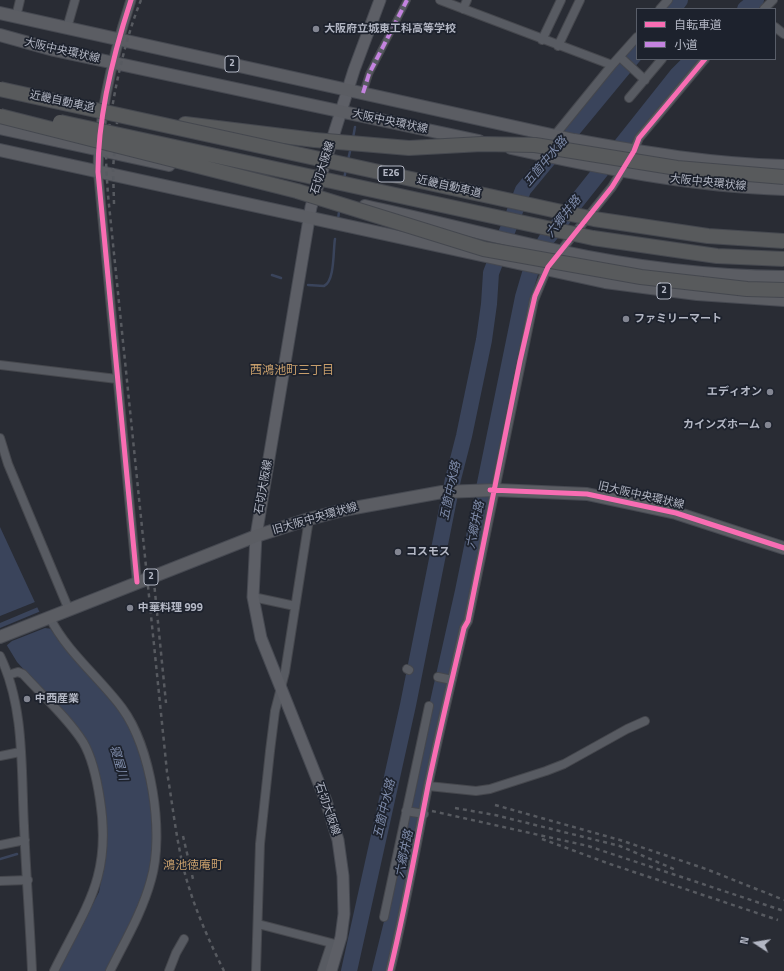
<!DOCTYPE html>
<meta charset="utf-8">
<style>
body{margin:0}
#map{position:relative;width:784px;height:971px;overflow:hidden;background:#292c34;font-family:"Titillium Web","Noto Sans JP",sans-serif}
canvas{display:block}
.legend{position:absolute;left:636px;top:8px;width:140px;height:52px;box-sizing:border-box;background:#1d222d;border:1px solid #595e69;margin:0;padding:5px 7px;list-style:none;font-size:12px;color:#b3b7c4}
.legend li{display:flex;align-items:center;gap:8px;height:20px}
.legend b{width:20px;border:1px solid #595e69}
.north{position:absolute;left:736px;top:923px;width:40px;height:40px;-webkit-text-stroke:3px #1d222d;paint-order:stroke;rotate:282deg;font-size:11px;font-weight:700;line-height:16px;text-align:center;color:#b3b7c4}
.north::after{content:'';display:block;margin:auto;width:14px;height:18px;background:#b3b7c4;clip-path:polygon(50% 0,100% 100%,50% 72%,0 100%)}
</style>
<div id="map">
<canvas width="784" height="971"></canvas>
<ul class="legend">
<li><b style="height:5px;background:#f96db3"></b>自転車道</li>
<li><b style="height:5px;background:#c483df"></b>小道</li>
</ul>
<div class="north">N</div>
</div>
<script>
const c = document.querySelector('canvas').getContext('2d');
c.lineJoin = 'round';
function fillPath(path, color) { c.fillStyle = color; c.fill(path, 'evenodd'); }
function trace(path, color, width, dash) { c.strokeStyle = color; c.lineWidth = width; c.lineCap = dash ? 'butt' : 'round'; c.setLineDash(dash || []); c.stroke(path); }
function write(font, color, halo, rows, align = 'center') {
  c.font = font + ' "Titillium Web","Noto Sans JP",sans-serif'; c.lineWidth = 3.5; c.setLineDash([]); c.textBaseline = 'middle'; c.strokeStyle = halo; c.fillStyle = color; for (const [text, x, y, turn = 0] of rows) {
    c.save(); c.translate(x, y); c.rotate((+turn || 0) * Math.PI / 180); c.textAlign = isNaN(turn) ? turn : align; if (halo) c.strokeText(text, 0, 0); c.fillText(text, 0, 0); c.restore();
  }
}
const water = new Path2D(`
 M 0,527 L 39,611 L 52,631 L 125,718 L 141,753 L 151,806 L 153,858 L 140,904 L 107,971 L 58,971 L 99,892 L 106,855 L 106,814 L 100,780 L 67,717 L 17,662 L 0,634 Z`);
const pier = new Path2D(`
 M 35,602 L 38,607 L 0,623 L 0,616 Z
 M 41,611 L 53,629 L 45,628 L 12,641 L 6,646 L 0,637 L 0,628 Z`);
const stream = new Path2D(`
 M 353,138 L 355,127
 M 348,160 L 351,147
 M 344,179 L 346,169
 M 338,219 L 339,212
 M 272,275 L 281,278
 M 308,285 L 324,286 C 335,281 333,250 335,239
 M 0,859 L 17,854`);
const river = new Path2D(`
 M 673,9 L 680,0
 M 745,9 L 756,0
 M 349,971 L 408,705 L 453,479 L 464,436 L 484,340 L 489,304 L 491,273 L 523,190 L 637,52
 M 380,971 L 396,906 L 419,787 L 463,591 L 523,297 L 533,263 L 546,240 L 677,75 L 693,59`);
const pedestrian = new Path2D(`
 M 363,93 L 369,74 L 407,0`);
const minor = new Path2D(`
 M 440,0 L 612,65 L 637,37
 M 463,9 L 467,0
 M 660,9 L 668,0
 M 764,9 L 773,0
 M 16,17 L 20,0
 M 775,27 L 784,34
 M 67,28 L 75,0
 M 542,40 L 561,0
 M 558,46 L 580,0
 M 620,57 L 645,80
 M 629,98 L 662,59
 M 555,135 L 612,65
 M 632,154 L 639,138 L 705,59
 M 98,172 L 137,582
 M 558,254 L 612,187 L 624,168
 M 0,365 L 117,379
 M 0,438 L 8,464 L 69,610
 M 253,597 L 295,606
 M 50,618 C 67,652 99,677 122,708 C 151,747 165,833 151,880 C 142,913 125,941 110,971
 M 0,656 C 25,707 21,771 24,826 C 26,874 30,923 32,971
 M 407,669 L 409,670
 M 8,675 L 18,672 L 23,674 C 42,695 68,718 83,742 C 93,759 97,780 100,800 C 112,877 86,906 54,971
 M 438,677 L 452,680
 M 0,756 L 20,752
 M 428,786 L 476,791 L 490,789 L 546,771 L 564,764 L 627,729 L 645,721
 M 406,811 L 424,814
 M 0,845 L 25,840
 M 0,881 L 28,880
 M 384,917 L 429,706
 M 258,924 L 339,945
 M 169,971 L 176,953 L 184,939
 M 256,971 L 260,844 L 270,751 L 275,711 L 285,672 L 309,519
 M 322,971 L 331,944
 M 390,971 C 405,910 416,848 428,786 C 439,733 452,680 464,628 L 468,621 L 534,300 L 548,266`);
const tertiary = new Path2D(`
 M 98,172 C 98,114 113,55 131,0`);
const secondary = new Path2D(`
 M 331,971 L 341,937 L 344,914 L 343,876 L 338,840 L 326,801 L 261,638 L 253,597 L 256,536 L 311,207 L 354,70 L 380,0`);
const primary = new Path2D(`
 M 0,13 L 574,140 C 644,153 713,164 784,166
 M 0,35 L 54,50 L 479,141
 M 0,128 L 169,165
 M 511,148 C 601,168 691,186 784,189
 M 0,150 L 605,282 L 697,294 L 784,300
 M 365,206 C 430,220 494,237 559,251 C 633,267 709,276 784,277
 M 0,637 L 256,536 L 309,519 L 343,510 L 442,492 L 496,490 L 587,494 L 676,513 L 784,548`);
const motorway = new Path2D(`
 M 185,124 L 315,140`);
const rail = new Path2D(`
 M 141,0 C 123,45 113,95 107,143 C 105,160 107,178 108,195 L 167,772 C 172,801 175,829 181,857 C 189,896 206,935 224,971
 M 114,204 L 113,168 L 118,112
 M 153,572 L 166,703
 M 495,805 L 620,840 L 706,869 L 784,900
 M 455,808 L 495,815 L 620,846 L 676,870
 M 432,811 L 588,846 L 784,911
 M 183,836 L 193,879
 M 542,839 L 610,864 L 778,920`);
const motorwayBridge = new Path2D(`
 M 0,89 L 594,219 L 708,236 L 784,241
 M 0,116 L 297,191 L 484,249 L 641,277 L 747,289 L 784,290
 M 60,122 L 593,238 L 717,256 L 784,259
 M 315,140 L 409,148 L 482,144 L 535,145 L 677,168 L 784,177`);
const quiet = new Path2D(`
 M 363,93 L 369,74 L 407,0`);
const cycleway = new Path2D(`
 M 131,0 C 113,55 98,114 98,172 L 137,582
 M 490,490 L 587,494 L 676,513 L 784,548
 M 390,971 C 405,910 416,848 428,786 C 439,733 452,680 464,628 L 468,621 L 520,361 L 535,296 L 548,267 L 612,187 L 634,151 L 639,138 L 705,59`);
const markers = [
 [316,29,4,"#838692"],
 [626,319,4,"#838692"],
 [770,392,4,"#838692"],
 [768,425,4,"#838692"],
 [398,552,4,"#838692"],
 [130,608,4,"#838692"],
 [27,699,4,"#838692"]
];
const shields = [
 [232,64,14],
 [391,174,26],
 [664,291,14],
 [151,577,14]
];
const shieldNames = [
 ["2",232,64],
 ["E26",391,174],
 ["2",664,291],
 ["2",151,577]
];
const poiNames = [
 ["大阪府立城東工科高等学校",324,29],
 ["ファミリーマート",634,319],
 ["エディオン",762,392,"right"],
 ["カインズホーム",760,425,"right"],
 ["コスモス",406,552],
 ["中華料理 999",138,608],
 ["中西産業",35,699]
];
const streetNames = [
 ["大阪中央環状線",62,51,13],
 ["近畿自動車道",62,102,12],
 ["大阪中央環状線",390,122,12],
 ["石切大阪線",323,168,-73],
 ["大阪中央環状線",708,183,6],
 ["近畿自動車道",449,187,13],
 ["石切大阪線",264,487,-80],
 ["旧大阪中央環状線",641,496,13],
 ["旧大阪中央環状線",315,519,-16],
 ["石切大阪線",327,809,71]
];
const waterNames = [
 ["五箇中水路",546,162,-50],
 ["六郷井路",564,217,-52],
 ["五箇中水路",451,491,-78],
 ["六郷井路",476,525,-78],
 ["寝屋川",118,763,74],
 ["五箇中水路",385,809,-77],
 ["六郷井路",405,854,-78]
];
const neighbourhoodNames = [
 ["西鴻池町三丁目",292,371],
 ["鴻池徳庵町",193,866]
];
fillPath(water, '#3a445b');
fillPath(pier, '#292c34');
trace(stream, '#3a445b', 2.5);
trace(river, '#3a445b', 16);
trace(pedestrian, '#45474d', 8);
trace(minor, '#45474d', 10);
trace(tertiary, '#45474d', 11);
trace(secondary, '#464951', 13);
trace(primary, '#464951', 14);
trace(motorway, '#45484f', 16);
trace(pedestrian, '#585b62', 5.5);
trace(minor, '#585b62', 8);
trace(tertiary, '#585b62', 9);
trace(secondary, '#5d5f66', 11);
trace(primary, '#5b5d63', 12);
trace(motorway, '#585a5c', 14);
trace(rail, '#575a60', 2.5, [4, 4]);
trace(motorwayBridge, '#45484f', 16, []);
trace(motorwayBridge, '#585a5c', 14);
trace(quiet, '#c483df', 4, [8, 4]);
trace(cycleway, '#f96db3', 5);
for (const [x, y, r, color] of markers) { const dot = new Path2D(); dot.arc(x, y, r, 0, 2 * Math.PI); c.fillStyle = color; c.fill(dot); trace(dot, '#1d222d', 1.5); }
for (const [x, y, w] of shields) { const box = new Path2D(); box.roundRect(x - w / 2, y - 8, w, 16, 3); c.fillStyle = '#1d222d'; c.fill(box); trace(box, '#b3b7c4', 1); }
write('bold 10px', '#b3b7c4', null, shieldNames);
write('bold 11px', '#b3b7c4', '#1d222d', poiNames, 'left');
write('11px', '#b3b7c4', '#1d222d', streetNames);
write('italic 12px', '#7e8ba9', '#1d222d', waterNames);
write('12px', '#c79e6b', '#1d222d', neighbourhoodNames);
</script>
